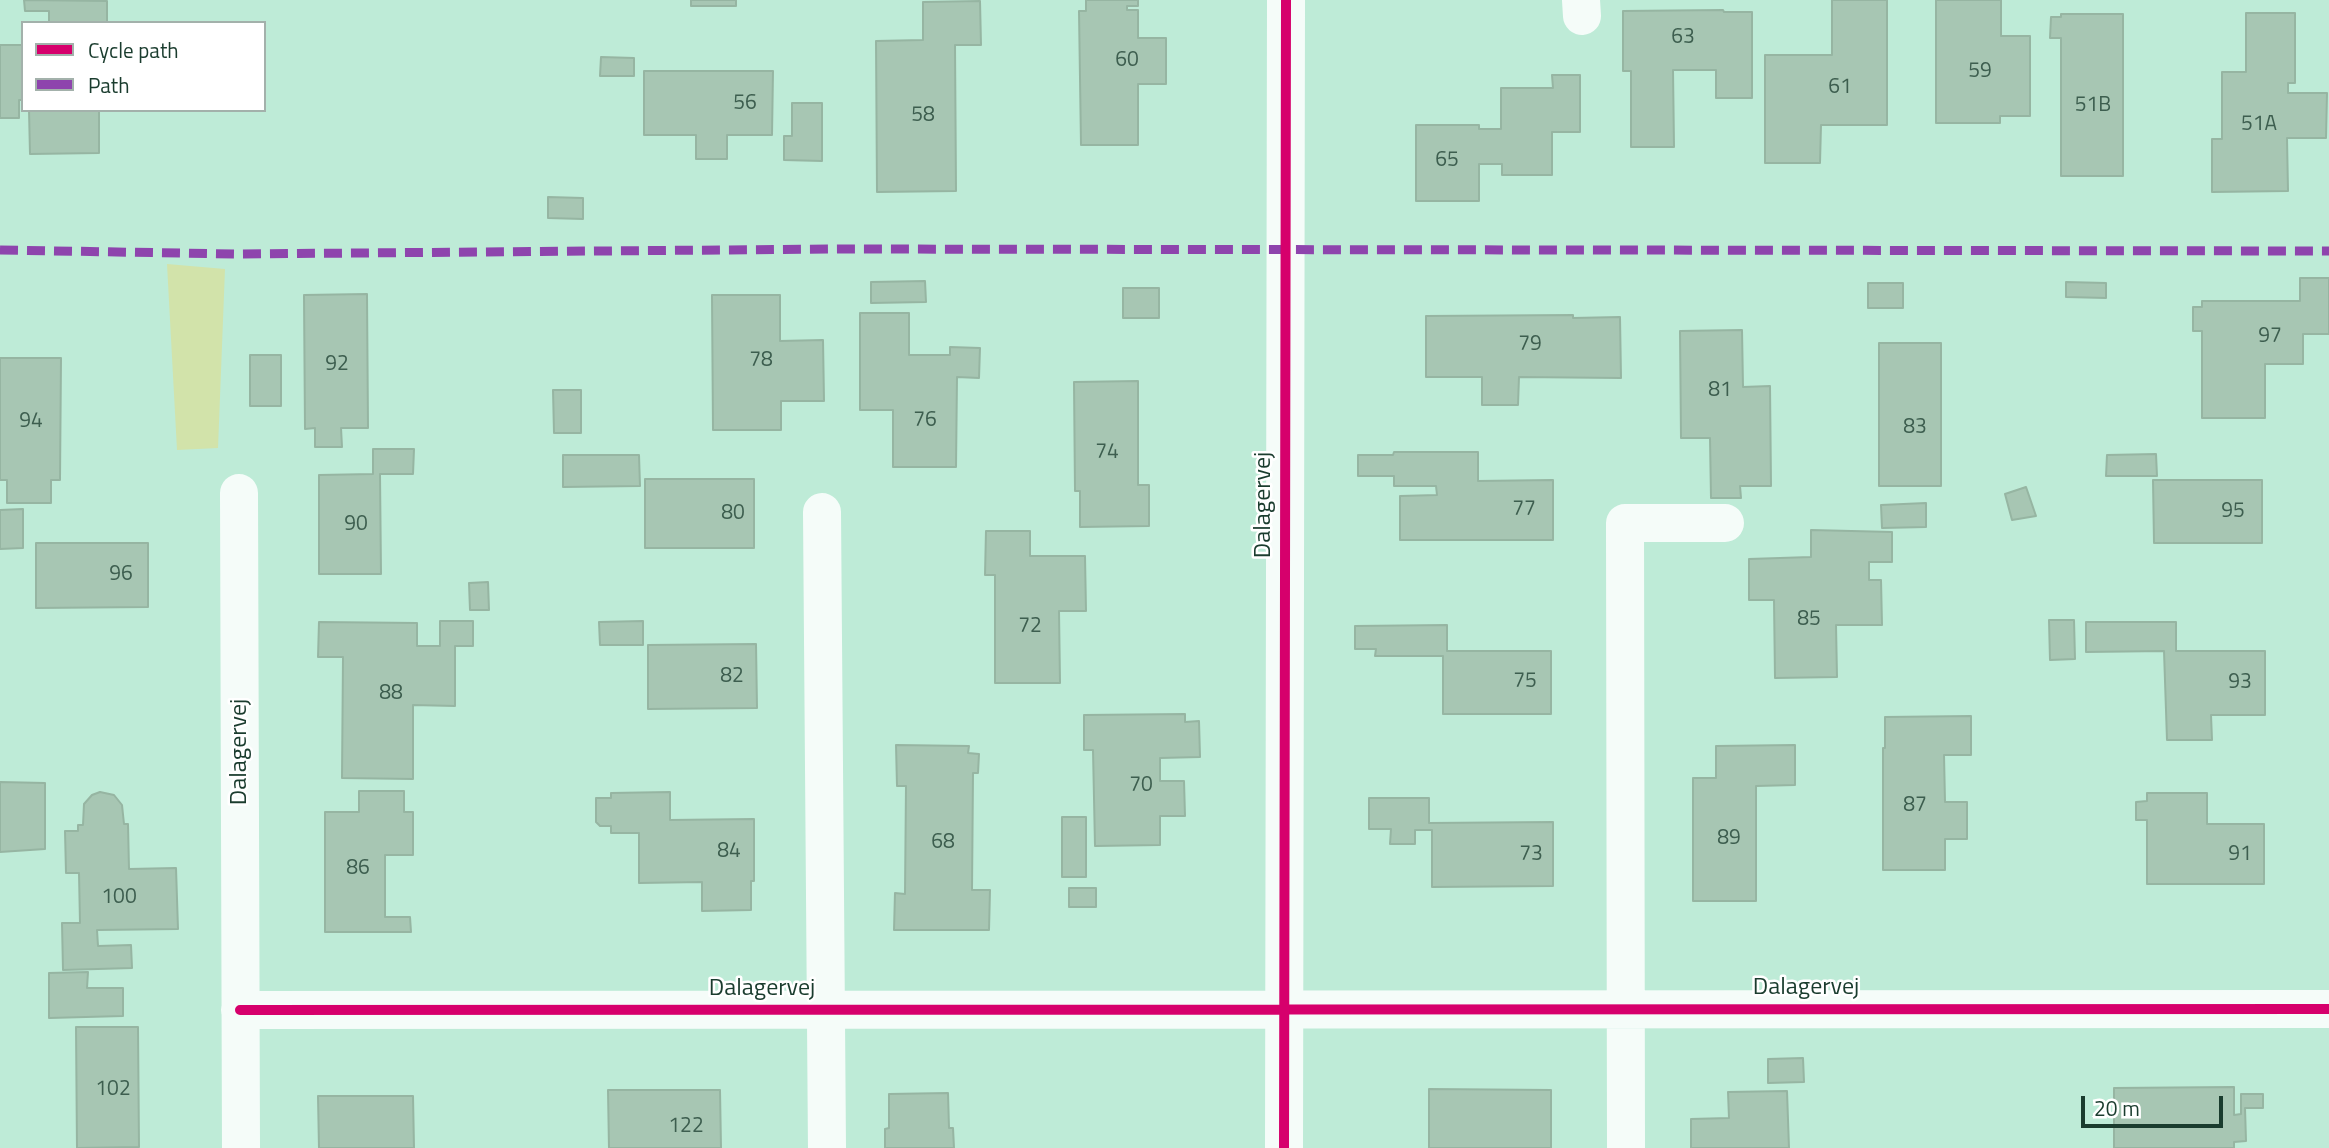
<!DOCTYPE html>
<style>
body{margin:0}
#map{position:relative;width:2329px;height:1148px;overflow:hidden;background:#beebd7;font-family:"Titillium Web",sans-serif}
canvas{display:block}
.legend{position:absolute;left:21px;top:21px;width:245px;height:91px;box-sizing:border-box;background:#fff;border:2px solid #a3b1ab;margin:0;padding:9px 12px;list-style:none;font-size:21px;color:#1a3c2e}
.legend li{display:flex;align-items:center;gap:14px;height:35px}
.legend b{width:35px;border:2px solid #a3b1ab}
.scale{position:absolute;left:2081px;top:1096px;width:142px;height:32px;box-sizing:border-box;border:4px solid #1a3c2e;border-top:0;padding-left:9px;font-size:21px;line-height:24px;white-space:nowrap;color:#1a3c2e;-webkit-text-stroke:5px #fff;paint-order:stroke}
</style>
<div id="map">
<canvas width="2329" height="1148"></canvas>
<ul class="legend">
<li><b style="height:9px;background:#d6006c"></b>Cycle path</li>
<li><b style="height:9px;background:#8e44ad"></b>Path</li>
</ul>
<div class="scale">20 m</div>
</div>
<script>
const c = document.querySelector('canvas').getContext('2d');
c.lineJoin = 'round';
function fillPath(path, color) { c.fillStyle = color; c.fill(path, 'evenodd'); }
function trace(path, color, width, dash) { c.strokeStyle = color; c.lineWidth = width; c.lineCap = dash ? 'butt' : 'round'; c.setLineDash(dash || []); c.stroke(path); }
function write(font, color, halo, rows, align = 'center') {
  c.font = font + ' "Titillium Web",sans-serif'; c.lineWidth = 5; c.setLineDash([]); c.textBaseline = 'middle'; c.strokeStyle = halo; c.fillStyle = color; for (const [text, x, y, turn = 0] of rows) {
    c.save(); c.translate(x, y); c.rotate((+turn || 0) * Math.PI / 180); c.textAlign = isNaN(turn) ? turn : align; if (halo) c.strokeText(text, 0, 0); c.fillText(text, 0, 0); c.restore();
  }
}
const green = new Path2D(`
 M 167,264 L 225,269 L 218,448 L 177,450 Z`);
const building = new Path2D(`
 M 24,0 L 107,1 L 107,23 L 49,23 L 49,11 L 25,11 Z
 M 691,0 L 736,0 L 736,6 L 691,6 Z
 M 1086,0 L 1138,0 L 1138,6 L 1127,6 L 1127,10 L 1138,10 L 1138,38 L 1166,38 L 1166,84 L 1138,84 L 1138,145 L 1081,145 L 1079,11 L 1086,11 Z
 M 1832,0 L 1887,0 L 1887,125 L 1821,125 L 1820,163 L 1765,163 L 1765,55 L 1832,55 Z
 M 1936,0 L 2001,0 L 2001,36 L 2030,36 L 2030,116 L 2000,116 L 2000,123 L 1936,123 Z
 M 980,1 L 981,45 L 955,45 L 956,191 L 877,192 L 876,41 L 923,40 L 923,2 Z
 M 1723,10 L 1724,12 L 1752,12 L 1752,98 L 1716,98 L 1716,70 L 1673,70 L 1674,147 L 1631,147 L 1631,71 L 1623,71 L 1623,11 Z
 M 2246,13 L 2295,13 L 2295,83 L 2288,83 L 2288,93 L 2327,93 L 2326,138 L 2287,138 L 2288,191 L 2212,192 L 2212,139 L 2222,139 L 2222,72 L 2246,72 Z
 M 2061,14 L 2123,14 L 2123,176 L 2061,176 L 2061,38 L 2050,38 L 2051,17 L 2061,17 Z
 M 0,45 L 23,45 L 23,100 L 19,100 L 19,118 L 0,118 Z
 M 601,57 L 634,58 L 634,76 L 600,76 Z
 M 644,71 L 773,71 L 772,135 L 727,135 L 727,159 L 696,159 L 696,135 L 644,135 Z
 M 1552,75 L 1580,75 L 1580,132 L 1552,132 L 1552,175 L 1502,175 L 1502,164 L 1479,164 L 1479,201 L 1416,201 L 1416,125 L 1479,125 L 1479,129 L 1501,129 L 1501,88 L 1553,88 Z
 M 792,103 L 822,103 L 822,161 L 784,160 L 784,136 L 792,136 Z
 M 29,110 L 99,110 L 99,153 L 30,154 Z
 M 548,197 L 583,198 L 583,219 L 548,218 Z
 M 2300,278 L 2329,278 L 2329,334 L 2303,334 L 2303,364 L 2265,364 L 2265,418 L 2202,418 L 2202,331 L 2193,331 L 2193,307 L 2202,307 L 2202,301 L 2300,301 Z
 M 925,281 L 926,302 L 871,303 L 871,282 Z
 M 2066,282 L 2106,283 L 2106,298 L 2066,297 Z
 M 1868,283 L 1903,283 L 1903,308 L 1868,308 Z
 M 1123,288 L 1159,288 L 1159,318 L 1123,318 Z
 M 367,294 L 368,428 L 341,428 L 342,447 L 315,447 L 315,428 L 305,429 L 304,295 Z
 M 712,295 L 780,295 L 780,341 L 823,340 L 824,401 L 781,401 L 781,430 L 713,430 Z
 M 860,313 L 909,313 L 909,355 L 950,355 L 950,347 L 980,348 L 979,378 L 957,377 L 956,467 L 893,467 L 893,410 L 860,410 Z
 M 1573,315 L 1573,318 L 1620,317 L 1621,378 L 1519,377 L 1518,405 L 1482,405 L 1482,377 L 1426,377 L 1426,316 Z
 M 1742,330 L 1743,387 L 1770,386 L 1771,486 L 1740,486 L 1741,498 L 1711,498 L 1710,438 L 1681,438 L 1680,331 Z
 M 1879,343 L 1941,343 L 1941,486 L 1879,486 Z
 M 250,355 L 281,355 L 281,406 L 250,406 Z
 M 0,358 L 61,358 L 60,480 L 51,480 L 51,503 L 7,503 L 7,480 L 0,480 Z
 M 1138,381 L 1138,485 L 1149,485 L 1149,526 L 1080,527 L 1080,491 L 1075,491 L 1074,382 Z
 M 553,390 L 581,390 L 581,433 L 554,433 Z
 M 373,449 L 414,449 L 413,474 L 380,474 L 381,574 L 319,574 L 319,475 L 373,474 Z
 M 1394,452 L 1478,452 L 1478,481 L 1553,480 L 1553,540 L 1400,540 L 1400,496 L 1437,495 L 1436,486 L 1394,486 L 1394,476 L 1358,476 L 1358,455 L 1393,455 Z
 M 2156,454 L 2157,476 L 2106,476 L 2107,455 Z
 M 563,455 L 639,455 L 640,486 L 563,487 Z
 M 645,479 L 754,479 L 754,548 L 645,548 Z
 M 2153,480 L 2262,480 L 2262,543 L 2154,543 Z
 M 2026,487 L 2036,516 L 2012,520 L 2005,494 Z
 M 1926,503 L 1926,527 L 1882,528 L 1881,505 Z
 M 23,509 L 23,548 L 0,549 L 0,510 Z
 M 1811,530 L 1892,532 L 1892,562 L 1869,562 L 1869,580 L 1881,580 L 1882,625 L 1836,625 L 1837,677 L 1775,678 L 1774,600 L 1749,600 L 1749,559 L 1811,557 Z
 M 986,531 L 1030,531 L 1030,556 L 1085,556 L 1086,611 L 1059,611 L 1060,683 L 995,683 L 995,575 L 985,575 Z
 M 36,543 L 148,543 L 148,607 L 36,608 Z
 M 488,582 L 489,610 L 470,610 L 469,583 Z
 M 2049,620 L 2074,620 L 2075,659 L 2050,660 Z
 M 440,621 L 473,621 L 473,646 L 455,646 L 455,706 L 413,705 L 413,779 L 342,778 L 343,657 L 318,657 L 319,622 L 417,623 L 417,646 L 440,646 Z
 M 643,621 L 643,645 L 600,645 L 599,622 Z
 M 2086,622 L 2176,622 L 2176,651 L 2265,651 L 2265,715 L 2211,715 L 2212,740 L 2167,740 L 2164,651 L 2086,652 Z
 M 1447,625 L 1447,651 L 1551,651 L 1551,714 L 1443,714 L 1443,656 L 1375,656 L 1376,649 L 1355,649 L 1355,626 Z
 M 756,644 L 757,708 L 648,709 L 648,645 Z
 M 1185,714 L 1185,722 L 1199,721 L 1200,757 L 1160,758 L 1160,781 L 1184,781 L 1185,816 L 1160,816 L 1160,845 L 1095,846 L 1093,750 L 1084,750 L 1084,715 Z
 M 1971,716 L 1971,755 L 1944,755 L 1945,802 L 1967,802 L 1967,839 L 1945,839 L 1945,870 L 1883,870 L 1883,748 L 1885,748 L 1885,717 Z
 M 896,745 L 969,746 L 968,753 L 979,754 L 978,773 L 973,773 L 972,890 L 990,890 L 989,930 L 894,930 L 895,893 L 905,894 L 906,786 L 897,786 Z
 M 1795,745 L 1795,785 L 1756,786 L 1756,901 L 1693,901 L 1693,778 L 1716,778 L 1716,746 Z
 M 0,782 L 45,783 L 45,849 L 0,852 Z
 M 359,791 L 404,791 L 404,812 L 413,812 L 413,855 L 385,855 L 385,917 L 410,917 L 411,932 L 325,932 L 325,812 L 359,812 Z
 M 100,792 L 114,795 L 122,805 L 124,824 L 128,824 L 129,869 L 176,868 L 178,929 L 97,930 L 98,946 L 131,945 L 132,968 L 63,970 L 62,923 L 80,923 L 79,873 L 66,873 L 65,831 L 78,831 L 78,825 L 83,825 L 84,804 L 92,795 Z
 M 670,792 L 670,820 L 754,819 L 754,881 L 751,881 L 751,910 L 702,911 L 702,882 L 639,883 L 639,833 L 611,833 L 611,826 L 600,826 L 596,822 L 596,798 L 611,798 L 611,793 Z
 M 2147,793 L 2207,793 L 2207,824 L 2264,824 L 2264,884 L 2147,884 L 2147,820 L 2136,820 L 2136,802 L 2147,801 Z
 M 1369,798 L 1429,798 L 1429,823 L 1553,822 L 1553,886 L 1432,887 L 1432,830 L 1415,830 L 1415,844 L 1390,844 L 1391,829 L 1369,829 Z
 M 1062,817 L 1086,817 L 1086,877 L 1062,877 Z
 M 1069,888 L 1096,888 L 1096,907 L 1069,907 Z
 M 88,972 L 87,988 L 123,988 L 123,1016 L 49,1018 L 49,973 Z
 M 76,1027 L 138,1027 L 139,1147 L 77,1148 Z
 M 1803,1058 L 1804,1082 L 1768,1083 L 1768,1059 Z
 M 2234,1087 L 2234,1115 L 2241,1114 L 2241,1094 L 2263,1094 L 2263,1108 L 2245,1108 L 2246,1141 L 2234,1142 L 2234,1148 L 2114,1148 L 2114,1088 Z
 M 1429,1089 L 1551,1090 L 1551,1148 L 1429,1148 Z
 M 608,1090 L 720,1090 L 721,1148 L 609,1148 Z
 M 1787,1091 L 1789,1148 L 1691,1148 L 1691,1119 L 1729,1118 L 1728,1092 Z
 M 948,1093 L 949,1128 L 953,1128 L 954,1148 L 885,1148 L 885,1129 L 889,1128 L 889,1094 Z
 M 318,1096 L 413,1096 L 414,1148 L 319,1148 Z`);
const street = new Path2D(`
 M 1581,0 L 1582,16
 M 239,493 L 241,1148
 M 822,512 L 827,1148
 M 240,1010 L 2329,1009
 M 1284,1148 L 1286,0
 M 1626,1148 L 1625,523 L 1725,523`);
const quiet = new Path2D(`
 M 0,250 L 237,254 L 839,249 L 2329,251`);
const cycleway = new Path2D(`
 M 240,1010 L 2329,1009
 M 1284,1148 L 1286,0`);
const numberNames = [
 ["63",1683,38],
 ["60",1127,61],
 ["59",1980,72],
 ["61",1840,88],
 ["56",745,104],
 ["51B",2093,106],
 ["58",923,116],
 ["51A",2259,125],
 ["65",1447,161],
 ["97",2270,337],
 ["79",1530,345],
 ["78",761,361],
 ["92",337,365],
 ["81",1720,391],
 ["76",925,421],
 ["94",31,422],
 ["83",1915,428],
 ["74",1107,453],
 ["77",1524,510],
 ["95",2233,512],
 ["80",733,514],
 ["90",356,525],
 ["96",121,575],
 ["85",1809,620],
 ["72",1030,627],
 ["82",732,677],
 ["75",1525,682],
 ["93",2240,683],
 ["88",391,694],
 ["70",1141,786],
 ["87",1915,806],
 ["89",1729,839],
 ["68",943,843],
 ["84",729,852],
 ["73",1531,855],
 ["91",2240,855],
 ["86",358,869],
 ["100",119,898],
 ["102",113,1090],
 ["122",686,1127]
];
const streetNames = [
 ["Dalagervej",1264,505,-90],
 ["Dalagervej",240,752,-90],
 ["Dalagervej",1806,988],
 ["Dalagervej",762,989]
];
fillPath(green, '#d2e3aa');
fillPath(building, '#a7c6b3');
trace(building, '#96b5a2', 2);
trace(street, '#f5fcf9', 38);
trace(quiet, '#8e44ad', 9, [18, 9]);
trace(cycleway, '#d6006c', 10);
write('21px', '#3d5e4f', null, numberNames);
write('24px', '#1a3c2e', '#fff', streetNames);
</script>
